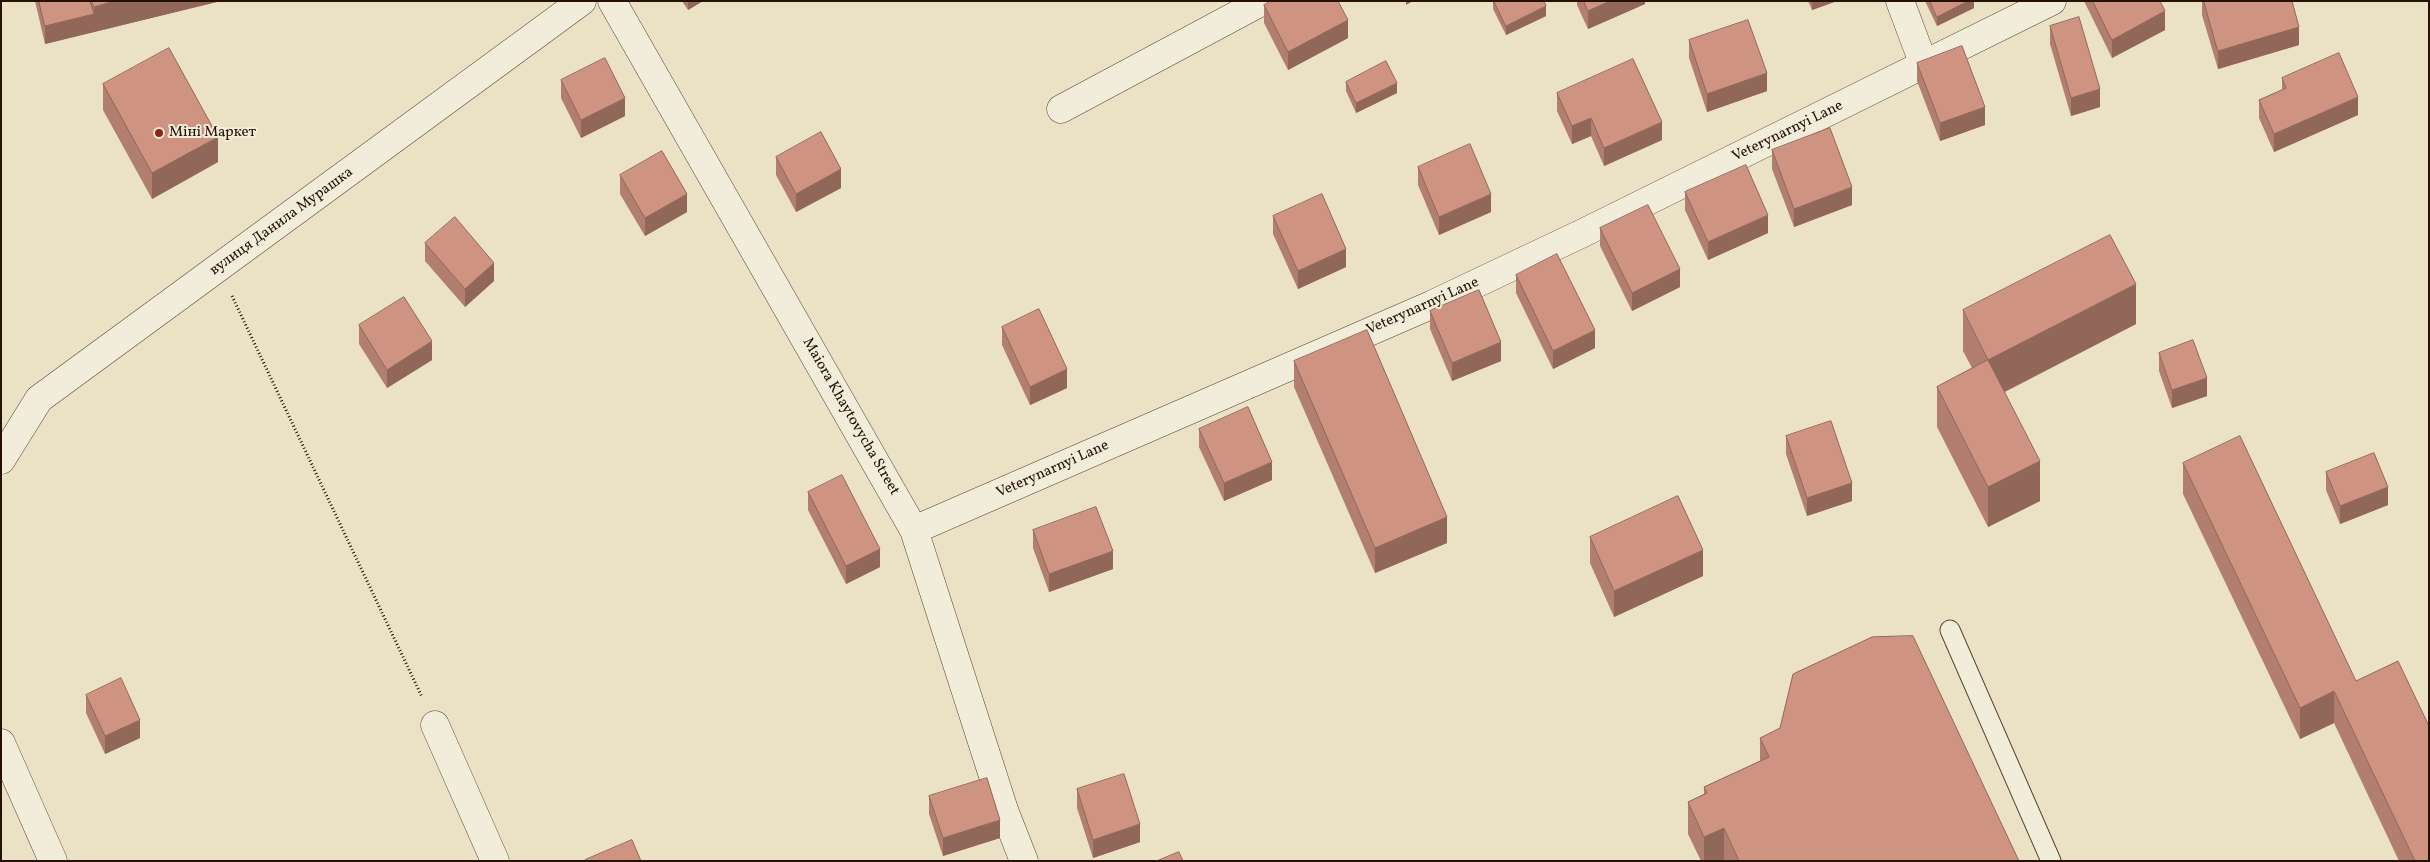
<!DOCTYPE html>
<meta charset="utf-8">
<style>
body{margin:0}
#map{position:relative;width:2430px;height:862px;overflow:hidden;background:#ebe2c6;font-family:Vollkorn,serif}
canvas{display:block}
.frame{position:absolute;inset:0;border:2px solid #261000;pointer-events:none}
</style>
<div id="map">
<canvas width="2430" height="862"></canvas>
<div class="frame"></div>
</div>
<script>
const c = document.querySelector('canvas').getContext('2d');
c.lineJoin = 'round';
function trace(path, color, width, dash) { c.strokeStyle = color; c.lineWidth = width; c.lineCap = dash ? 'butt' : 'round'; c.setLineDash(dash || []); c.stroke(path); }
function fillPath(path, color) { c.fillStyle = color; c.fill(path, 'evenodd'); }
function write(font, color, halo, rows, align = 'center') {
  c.font = font + ' Vollkorn,serif'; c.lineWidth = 4; c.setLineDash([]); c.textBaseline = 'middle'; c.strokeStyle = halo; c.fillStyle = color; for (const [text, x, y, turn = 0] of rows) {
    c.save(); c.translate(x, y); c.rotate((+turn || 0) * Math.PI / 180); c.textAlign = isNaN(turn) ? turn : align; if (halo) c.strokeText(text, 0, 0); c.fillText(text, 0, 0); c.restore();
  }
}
const path = new Path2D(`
 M 232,296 L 422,697`);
const service = new Path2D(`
 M 1950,630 L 2051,861`);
const minor = new Path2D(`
 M 612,1 L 914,530 L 1004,810 L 1024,861
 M 1900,1 L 1924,65
 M 1061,109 L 1263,1
 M 1,460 L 39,399 L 582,1
 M 914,530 L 1431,305 L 1583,233 L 2052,1
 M 435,725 L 495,861
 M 1,743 L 53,861`);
const wall = new Path2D(`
 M 35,1 L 221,1 L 45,44 Z
 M 682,1 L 703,1 L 688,10 Z
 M 1493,1 L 1544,1 L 1546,16 L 1506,35 L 1493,9 Z
 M 1577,1 L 1645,1 L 1645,4 L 1588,29 L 1577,5 Z
 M 1808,1 L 1837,1 L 1812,10 Z
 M 1925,1 L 1974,1 L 1974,8 L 1937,26 Z
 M 2084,1 L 2160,1 L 2165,30 L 2112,58 Z
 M 2202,1 L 2292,1 L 2299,45 L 2218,69 L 2202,15 Z
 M 1264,5 L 1348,38 L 1288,70 L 1264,23 Z
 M 2050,26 L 2100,107 L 2071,116 L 2050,44 Z
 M 1689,40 L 1767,91 L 1707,112 L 1689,58 Z
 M 1917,63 L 1985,125 L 1940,141 L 1917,81 Z
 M 2282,78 L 2358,115 L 2274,152 L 2259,118 L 2259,100 L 2282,90 Z
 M 561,80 L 625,116 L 581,138 L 561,98 Z
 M 1346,82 L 1397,93 L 1356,113 L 1346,91 Z
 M 103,84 L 218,162 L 152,199 L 103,110 Z
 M 1557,93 L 1662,140 L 1604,166 L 1591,136 L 1572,144 L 1557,111 Z
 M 1772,150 L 1852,205 L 1794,227 L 1772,169 Z
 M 776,157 L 841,188 L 796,212 L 776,175 Z
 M 1418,167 L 1491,212 L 1439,235 L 1418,185 Z
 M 620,175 L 687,212 L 645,236 L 620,194 Z
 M 1685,192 L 1768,233 L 1708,260 L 1685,210 Z
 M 1273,216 L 1346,267 L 1298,289 L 1273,234 Z
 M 1600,228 L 1680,287 L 1632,311 L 1600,246 Z
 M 425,243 L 494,281 L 465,307 L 425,261 Z
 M 1516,275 L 1595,348 L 1553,369 L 1516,293 Z
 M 1963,310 L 2136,324 L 2005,392 L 2040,501 L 1988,527 L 1937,427 L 1937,387 L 1972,368 L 1963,351 Z
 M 1430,311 L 1501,361 L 1452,381 L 1430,329 Z
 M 359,325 L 432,360 L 387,388 L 359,344 Z
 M 1002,327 L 1067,388 L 1030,405 L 1002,345 Z
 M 2159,353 L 2207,396 L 2172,408 L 2159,371 Z
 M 1294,361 L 1447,543 L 1375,573 L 1294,387 Z
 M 1199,429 L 1272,480 L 1224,501 L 1199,447 Z
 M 1786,436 L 1852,501 L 1807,516 L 1786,454 Z
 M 2183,463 L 2356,681 L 2429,861 L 2399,861 L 2334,723 L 2300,739 L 2183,494 Z
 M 2326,472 L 2388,505 L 2340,524 L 2326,490 Z
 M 808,492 L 880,567 L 846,584 L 808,510 Z
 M 1033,530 L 1113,569 L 1049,592 L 1033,548 Z
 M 1590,537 L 1703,576 L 1614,617 L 1590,563 Z
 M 86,695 L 140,738 L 105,754 L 86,713 Z
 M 1760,738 L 2019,861 L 1724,861 L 1724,860 L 1721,861 L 1701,861 L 1688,834 L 1688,802 L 1704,794 L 1704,787 L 1760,761 Z
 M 1077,789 L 1140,842 L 1093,858 L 1077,808 Z
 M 929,796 L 1000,838 L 943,856 L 929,814 Z`);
const shadedWall = new Path2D(`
 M 115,1 L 184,1 L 184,10 L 45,44 L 45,26 L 94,14 L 94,7 Z
 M 184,1 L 221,1 L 184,10 Z
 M 688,1 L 703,1 L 688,10 Z
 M 1406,1 L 1413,1 L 1406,5 Z
 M 1610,1 L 1645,1 L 1645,4 L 1588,29 L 1588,11 Z
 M 1812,1 L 1837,1 L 1812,10 Z
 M 1968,1 L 1974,1 L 1974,8 L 1937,26 L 1937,17 Z
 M 1546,6 L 1546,16 L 1506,35 L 1506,26 Z
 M 2165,11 L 2165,30 L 2112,58 L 2112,40 Z
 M 1348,20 L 1348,38 L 1288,70 L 1288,52 Z
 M 2299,27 L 2299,45 L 2218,69 L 2218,51 Z
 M 1767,73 L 1767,91 L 1707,112 L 1707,94 Z
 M 1397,83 L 1397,93 L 1356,113 L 1356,103 Z
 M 2100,89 L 2100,107 L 2071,116 L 2071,98 Z
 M 2358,97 L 2358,115 L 2274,152 L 2274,134 Z
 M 625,98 L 625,116 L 581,138 L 581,120 Z
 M 1985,107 L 1985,125 L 1940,141 L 1940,123 Z
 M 1591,118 L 1591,136 L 1572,144 L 1572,126 Z
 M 1662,122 L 1662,140 L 1604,166 L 1604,148 Z
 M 218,137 L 218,162 L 152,199 L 152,173 Z
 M 841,169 L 841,188 L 796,212 L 796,194 Z
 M 1852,187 L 1852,205 L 1794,227 L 1794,209 Z
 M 687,194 L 687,212 L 645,236 L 645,218 Z
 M 1491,194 L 1491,212 L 1439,235 L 1439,217 Z
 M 1768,215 L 1768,233 L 1708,260 L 1708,242 Z
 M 1346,249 L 1346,267 L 1298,289 L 1298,271 Z
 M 494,263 L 494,281 L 465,307 L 465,289 Z
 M 1680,269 L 1680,287 L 1632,311 L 1632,293 Z
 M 2136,284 L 2136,324 L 1988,400 L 1988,360 Z
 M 1595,330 L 1595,348 L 1553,369 L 1553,351 Z
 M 432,341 L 432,360 L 387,388 L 387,370 Z
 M 1501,342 L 1501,361 L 1452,381 L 1452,363 Z
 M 1067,369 L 1067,388 L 1030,405 L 1030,387 Z
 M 2207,378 L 2207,396 L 2172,408 L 2172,390 Z
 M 2040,461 L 2040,501 L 1988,527 L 1988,487 Z
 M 1272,462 L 1272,480 L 1224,501 L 1224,483 Z
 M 1852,483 L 1852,501 L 1807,516 L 1807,498 Z
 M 2388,487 L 2388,505 L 2340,524 L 2340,506 Z
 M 1447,517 L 1447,543 L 1375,573 L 1375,548 Z
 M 880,549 L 880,567 L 846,584 L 846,566 Z
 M 1703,550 L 1703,576 L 1614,617 L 1614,591 Z
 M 1113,551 L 1113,569 L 1049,592 L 1049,574 Z
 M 2334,691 L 2334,723 L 2300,739 L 2300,708 Z
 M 140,720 L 140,738 L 105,754 L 105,736 Z
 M 1000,820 L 1000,838 L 943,856 L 943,838 Z
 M 1140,824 L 1140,842 L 1093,858 L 1093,840 Z
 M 1724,828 L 1724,860 L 1721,861 L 1704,861 L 1704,837 Z`);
const building = new Path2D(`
 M 39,1 L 90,1 L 94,14 L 45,26 Z
 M 92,1 L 115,1 L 94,7 Z
 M 1271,1 L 1338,1 L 1348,20 L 1288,52 L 1264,5 Z
 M 1494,1 L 1544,1 L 1546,6 L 1506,26 Z
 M 1584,1 L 1610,1 L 1588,11 Z
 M 1930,1 L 1968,1 L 1937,17 Z
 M 2093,1 L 2160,1 L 2165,11 L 2112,40 Z
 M 2204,1 L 2292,1 L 2299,27 L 2218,51 Z
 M 2079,17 L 2100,89 L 2071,98 L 2050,26 Z
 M 1748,20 L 1767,73 L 1707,94 L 1689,40 Z
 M 1962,46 L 1985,107 L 1940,123 L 1917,63 Z
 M 169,48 L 218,137 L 152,173 L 103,84 Z
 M 2339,53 L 2358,97 L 2274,134 L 2259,100 L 2286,88 L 2282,78 Z
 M 605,58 L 625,98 L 581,120 L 561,80 Z
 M 1633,59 L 1662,122 L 1604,148 L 1591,118 L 1572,126 L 1557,93 Z
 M 1386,61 L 1397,83 L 1356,103 L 1346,82 Z
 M 1830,128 L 1852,187 L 1794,209 L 1772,150 Z
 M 821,132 L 841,169 L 796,194 L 776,157 Z
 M 1470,144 L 1491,194 L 1439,217 L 1418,167 Z
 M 662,151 L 687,194 L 645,218 L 620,175 Z
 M 1746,165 L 1768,215 L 1708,242 L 1685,192 Z
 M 1322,194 L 1346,249 L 1298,271 L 1273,216 Z
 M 1648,205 L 1680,269 L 1632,293 L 1600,228 Z
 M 455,217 L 494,263 L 465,289 L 425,243 Z
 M 2110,235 L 2136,284 L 1988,360 L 1963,310 Z
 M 1557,254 L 1595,330 L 1553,351 L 1516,275 Z
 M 1479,290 L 1501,342 L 1452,363 L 1430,311 Z
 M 404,297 L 432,341 L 387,370 L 359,325 Z
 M 1039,309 L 1067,369 L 1030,387 L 1002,327 Z
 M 1367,330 L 1447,517 L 1375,548 L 1294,361 Z
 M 2193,340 L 2207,378 L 2172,390 L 2159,353 Z
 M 1988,360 L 2040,461 L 1988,487 L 1937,387 Z
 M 1248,407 L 1272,462 L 1224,483 L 1199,429 Z
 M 1831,421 L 1852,483 L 1807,498 L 1786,436 Z
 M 2240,436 L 2356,681 L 2398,661 L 2429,726 L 2429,861 L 2415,861 L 2334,691 L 2300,708 L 2183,463 Z
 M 2374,453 L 2388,487 L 2340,506 L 2326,472 Z
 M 842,475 L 880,549 L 846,566 L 808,492 Z
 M 1678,496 L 1703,550 L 1614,591 L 1590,537 Z
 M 1096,507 L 1113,551 L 1049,574 L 1033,530 Z
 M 1913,636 L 2019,861 L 1739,861 L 1724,828 L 1704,837 L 1688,802 L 1707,793 L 1704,787 L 1769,757 L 1760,738 L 1780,728 L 1793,674 L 1872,637 Z
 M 121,678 L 140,720 L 105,736 L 86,695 Z
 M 1124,774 L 1140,824 L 1093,840 L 1077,789 Z
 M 987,778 L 1000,820 L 943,838 L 929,796 Z
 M 632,840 L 641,861 L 585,861 L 585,860 Z
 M 1179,852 L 1183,861 L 1157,861 Z`);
const markers = [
 [159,133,5,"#8f2418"]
];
const streetNames = [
 ["Veterynarnyi Lane",1788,132,-26],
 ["вулиця Данила Мурашка",282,222,-36],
 ["Veterynarnyi Lane",1423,307,-24],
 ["Maiora Khaytovycha Street",850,417,60],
 ["Veterynarnyi Lane",1053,470,-24]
];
const poiNames = [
 ["Міні Маркет",169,133]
];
trace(service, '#574432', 21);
trace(minor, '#574432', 29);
trace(path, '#261000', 3, [1, 2.5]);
trace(service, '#f2ecda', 19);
trace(minor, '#f2ecda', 28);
fillPath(wall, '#b27e6f');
fillPath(shadedWall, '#91675a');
fillPath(building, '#cf9381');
trace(building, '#91675a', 1);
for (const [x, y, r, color] of markers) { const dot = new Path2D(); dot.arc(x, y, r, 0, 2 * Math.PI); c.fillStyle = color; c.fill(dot); trace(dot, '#f2ecda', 2); }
write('15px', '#261000', '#f2ecda', streetNames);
write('15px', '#261000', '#f2ecda', poiNames, 'left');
</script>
